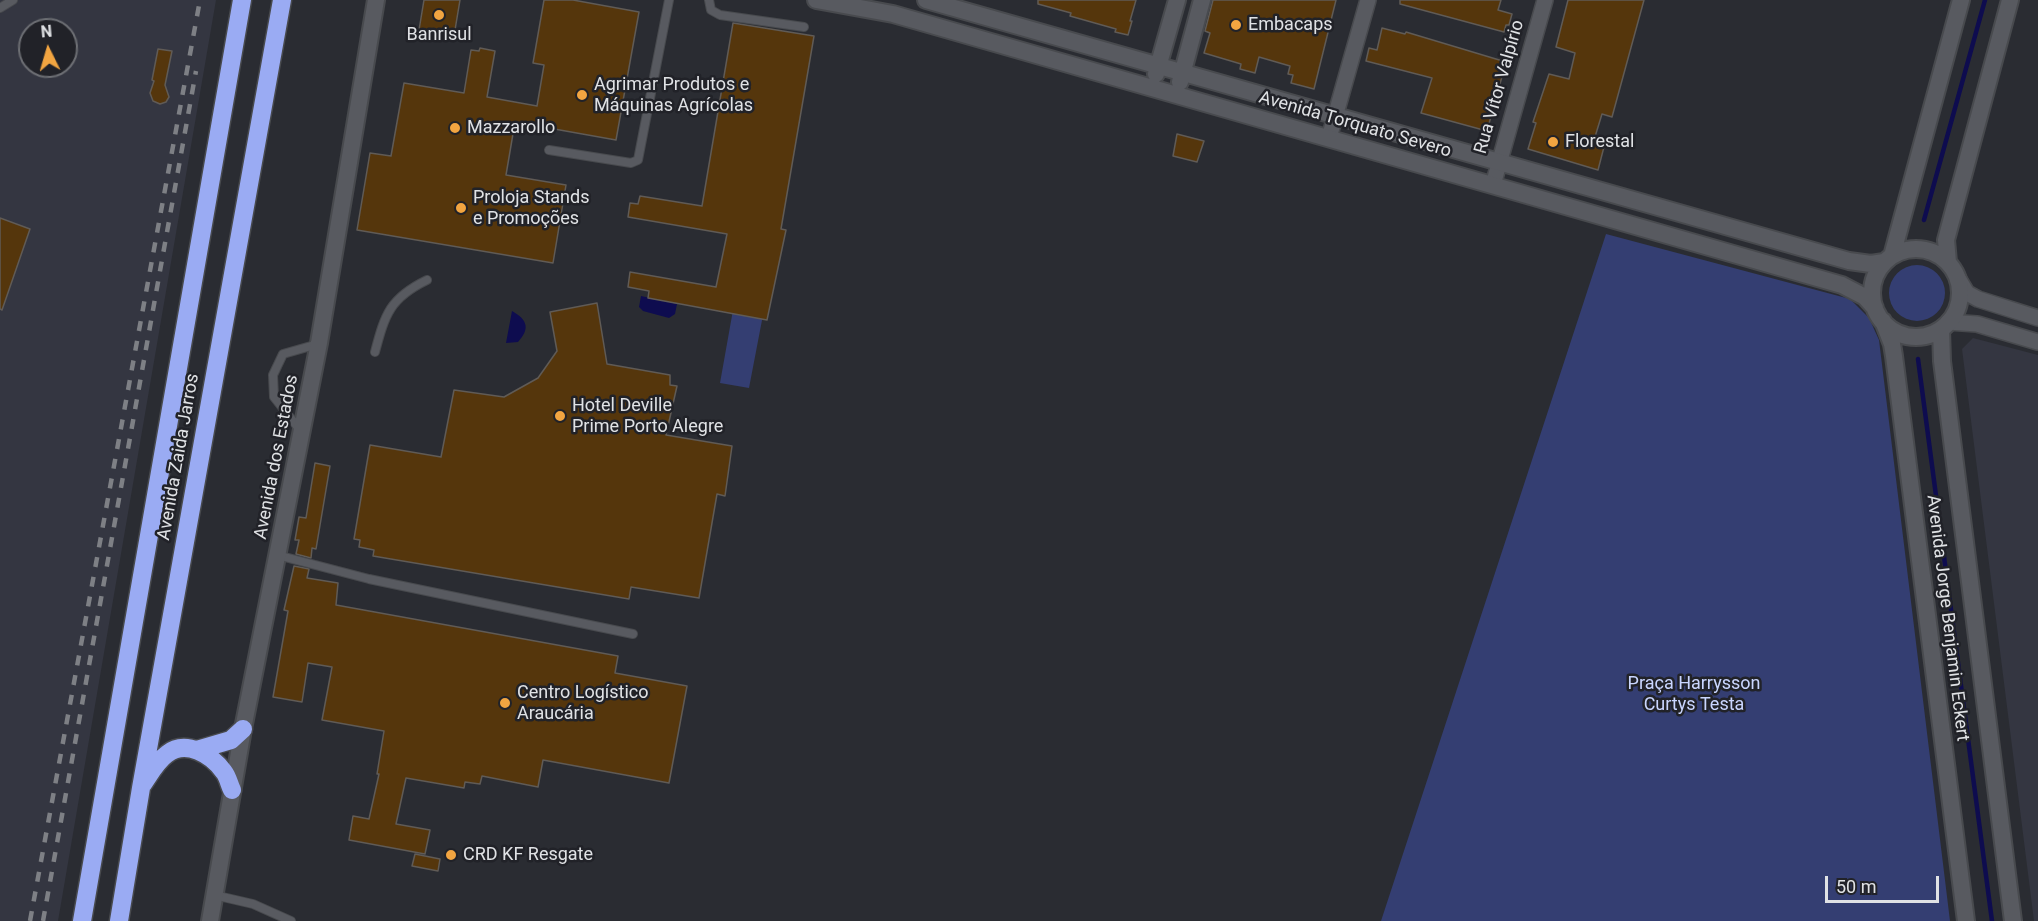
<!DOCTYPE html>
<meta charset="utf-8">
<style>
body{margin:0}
#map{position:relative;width:2038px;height:921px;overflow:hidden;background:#2a2c32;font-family:Roboto,sans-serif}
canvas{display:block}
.north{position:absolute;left:18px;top:18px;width:60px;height:60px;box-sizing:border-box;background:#212228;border:2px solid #6d6f74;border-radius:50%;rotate:355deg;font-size:16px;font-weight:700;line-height:24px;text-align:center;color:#e0e2e5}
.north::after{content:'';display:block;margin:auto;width:21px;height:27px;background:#f2a541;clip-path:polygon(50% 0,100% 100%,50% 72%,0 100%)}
.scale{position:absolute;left:1825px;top:876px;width:114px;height:27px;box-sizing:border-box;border:3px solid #e0e2e5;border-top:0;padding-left:8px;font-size:18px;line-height:21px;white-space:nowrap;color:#e0e2e5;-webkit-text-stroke:4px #212228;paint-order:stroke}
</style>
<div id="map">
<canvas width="2038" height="921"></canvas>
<div class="north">N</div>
<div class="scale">50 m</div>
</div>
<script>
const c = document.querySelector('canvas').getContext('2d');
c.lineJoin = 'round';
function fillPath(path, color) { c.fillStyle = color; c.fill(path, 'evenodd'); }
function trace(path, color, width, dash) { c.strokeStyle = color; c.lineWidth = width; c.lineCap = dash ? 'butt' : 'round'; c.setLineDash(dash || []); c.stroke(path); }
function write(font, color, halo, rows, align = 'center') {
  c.font = font + ' Roboto,sans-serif'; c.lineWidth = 5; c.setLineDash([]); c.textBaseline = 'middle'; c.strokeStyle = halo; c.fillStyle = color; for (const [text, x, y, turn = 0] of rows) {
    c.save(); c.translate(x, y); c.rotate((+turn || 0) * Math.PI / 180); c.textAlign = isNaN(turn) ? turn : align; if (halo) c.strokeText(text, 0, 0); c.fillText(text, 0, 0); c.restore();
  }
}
const built = new Path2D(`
 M 0,0 L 216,0 L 58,921 L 0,921 ZM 30,30 L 66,30 L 66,66 L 30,66 Z
 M 1973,338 L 2038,355 L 2038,921 L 2034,921 L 1962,349 Z`);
const green = new Path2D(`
 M 1606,234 L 1850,299 L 1869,318 L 1879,340 L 1950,921 L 1381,921 Z
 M1889 293a28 28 0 1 1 56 0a28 28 0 1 1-56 0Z
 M 733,310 L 763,315 L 749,388 L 720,383 Z`);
const water = new Path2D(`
 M 641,296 L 677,304 L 675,314 L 669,318 L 643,311 L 639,307 Z
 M 512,311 C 528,320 530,329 518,342 L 506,343 Z`);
const stream = new Path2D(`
 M 1924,220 L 1985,0
 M 1918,359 L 1992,921`);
const building = new Path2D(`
 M 424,0 L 460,0 L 454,36 L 419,30 Z
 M 544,0 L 573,0 L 639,12 L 616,140 L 515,122 L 506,175 L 566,185 L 553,263 L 357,230 L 370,153 L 391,156 L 404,83 L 464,93 L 471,50 L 479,51 L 480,48 L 495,51 L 487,97 L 537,106 L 544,65 L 533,63 Z
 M 1038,0 L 1136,0 L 1130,21 L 1132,21 L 1128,35 L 1115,32 L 1116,29 L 1070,16 L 1071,13 L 1038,4 Z
 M 1213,0 L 1336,0 L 1314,89 L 1291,83 L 1293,75 L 1288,74 L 1290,66 L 1259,57 L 1255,73 L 1240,69 L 1241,64 L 1204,53 L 1210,33 L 1205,31 Z
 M 1400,0 L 1501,0 L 1498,10 L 1512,14 L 1509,25 L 1506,25 L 1504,32 L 1400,4 Z
 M 1568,0 L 1644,0 L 1612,117 L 1602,114 L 1594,140 L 1605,143 L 1598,170 L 1528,149 L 1536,123 L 1533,122 L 1549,74 L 1569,79 L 1575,53 L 1556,47 Z
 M 733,23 L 814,36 L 781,229 L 786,230 L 767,320 L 648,298 L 649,291 L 628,287 L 630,272 L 716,287 L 727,234 L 628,217 L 630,203 L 638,204 L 640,196 L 702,206 Z
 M 1382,28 L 1405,34 L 1406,32 L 1506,62 L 1487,131 L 1421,113 L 1432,78 L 1366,61 L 1369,48 L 1377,50 Z
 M 158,49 L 172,51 L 165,85 L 169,97 L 166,102 L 160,104 L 153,101 L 150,93 L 154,81 L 152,80 Z
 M 1177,134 L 1204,141 L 1197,162 L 1173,156 Z
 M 0,218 L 30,229 L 2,310 L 0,309 Z
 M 597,303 L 607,364 L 670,375 L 670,385 L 677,386 L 666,435 L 732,446 L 725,496 L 717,494 L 699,598 L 631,587 L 629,599 L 373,556 L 374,550 L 359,547 L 360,540 L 354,539 L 370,445 L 441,457 L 454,390 L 504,397 L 538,378 L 557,351 L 550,312 Z
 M 315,463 L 330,466 L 316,549 L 312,548 L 311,558 L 296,554 L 299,540 L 295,540 L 299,517 L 306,518 Z
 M 294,566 L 309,569 L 307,578 L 338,583 L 336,605 L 618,656 L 615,673 L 687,686 L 669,783 L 543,760 L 538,787 L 482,776 L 480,784 L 465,782 L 464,788 L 406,778 L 396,824 L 430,830 L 425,854 L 349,840 L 353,816 L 369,819 L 379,774 L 377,774 L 384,731 L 322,720 L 332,667 L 308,663 L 302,702 L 273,697 L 288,611 L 284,610 Z
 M 415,854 L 440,859 L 438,871 L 412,866 Z`);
const service = new Path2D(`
 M 709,0 L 711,10 L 720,15 L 804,27
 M 0,8 L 13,0
 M 549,150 L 631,163 L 638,160 L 669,0
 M 375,352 C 385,314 390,298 427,280
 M 300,430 L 274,397 L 273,375 L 283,354 L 318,344
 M 277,555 L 369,579 L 633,634
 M 214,895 L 253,904 L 291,921`);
const minor = new Path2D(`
 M 1329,138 L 1368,0
 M 1493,185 L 1545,0
 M 1958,278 L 1967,293 L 1978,299 L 2038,318
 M 1948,322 L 1977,324 L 2038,342`);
const tertiary = new Path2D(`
 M 816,0 L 893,14 L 1842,285 L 1865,297 L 1875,308
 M 926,0 L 1849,261 L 1871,264 L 1884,262
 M 1156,74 L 1177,0
 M 1180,82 L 1202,0
 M1872 293a44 44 0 1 1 88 0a44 44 0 1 1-88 0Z
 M 1892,256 L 1961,0
 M 1948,262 L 1946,240 L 2010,0
 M 1883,321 L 1892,344 L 1894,356 L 1966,921
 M 1941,329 L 1942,361 L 2013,921
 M 210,921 L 243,729 L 319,343 L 376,0`);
const motorway = new Path2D(`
 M 197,750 L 231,740 L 243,729
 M 143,784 C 150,774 157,761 167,754 C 186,739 212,755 224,772 C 228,777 229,784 232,790
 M 82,921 L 242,0
 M 119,921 L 141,788 L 282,0`);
const rail = new Path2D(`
 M 30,921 L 200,0
 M 43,921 L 196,71`);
const markers = [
 [439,15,6,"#f2a541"],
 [1236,25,6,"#f2a541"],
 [582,95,6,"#f2a541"],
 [455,128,6,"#f2a541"],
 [1553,142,6,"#f2a541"],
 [461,208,6,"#f2a541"],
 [560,416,6,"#f2a541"],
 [505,703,6,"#f2a541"],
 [451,855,6,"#f2a541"]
];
const poiNames = [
 ["Embacaps",1248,25],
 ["Banrisul",439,35,"center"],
 ["Agrimar Produtos e",594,85],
 ["Máquinas Agrícolas",594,106],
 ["Mazzarollo",467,128],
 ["Florestal",1565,142],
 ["Proloja Stands",473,198],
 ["e Promoções",473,219],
 ["Hotel Deville",572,406],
 ["Prime Porto Alegre",572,427],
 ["Centro Logístico",517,693],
 ["Araucária",517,714],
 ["CRD KF Resgate",463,855]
];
const streetNames = [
 ["Rua Vítor Valpírio",1500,87,-74],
 ["Avenida Torquato Severo",1355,125,16],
 ["Avenida Zaida Jarros",179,457,-80],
 ["Avenida dos Estados",277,457,-79],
 ["Avenida Jorge Benjamin Eckert",1947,618,83]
];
const parkNames = [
 ["Praça Harrysson",1694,684],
 ["Curtys Testa",1694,705]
];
fillPath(built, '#343641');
fillPath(green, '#343e72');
fillPath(water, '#0e0c4f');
trace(stream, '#0e0c4f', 4.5);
fillPath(building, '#55360c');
trace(building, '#605b56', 1.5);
trace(service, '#484a4e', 10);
trace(minor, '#484a4e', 18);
trace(tertiary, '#484a4e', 20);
trace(motorway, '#484a4e', 21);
trace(service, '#585a60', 8);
trace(minor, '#585a60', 15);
trace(tertiary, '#585a60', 16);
trace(motorway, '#9aabf3', 18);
trace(rail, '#7e8085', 4.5, [10, 10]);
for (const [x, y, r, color] of markers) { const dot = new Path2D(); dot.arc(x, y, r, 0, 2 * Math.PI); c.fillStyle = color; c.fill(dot); trace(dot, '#212228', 2); }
write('18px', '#e0e2e5', '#212228', poiNames, 'left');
write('18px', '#e0e2e5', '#212228', streetNames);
write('18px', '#cad6ff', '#212228', parkNames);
</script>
